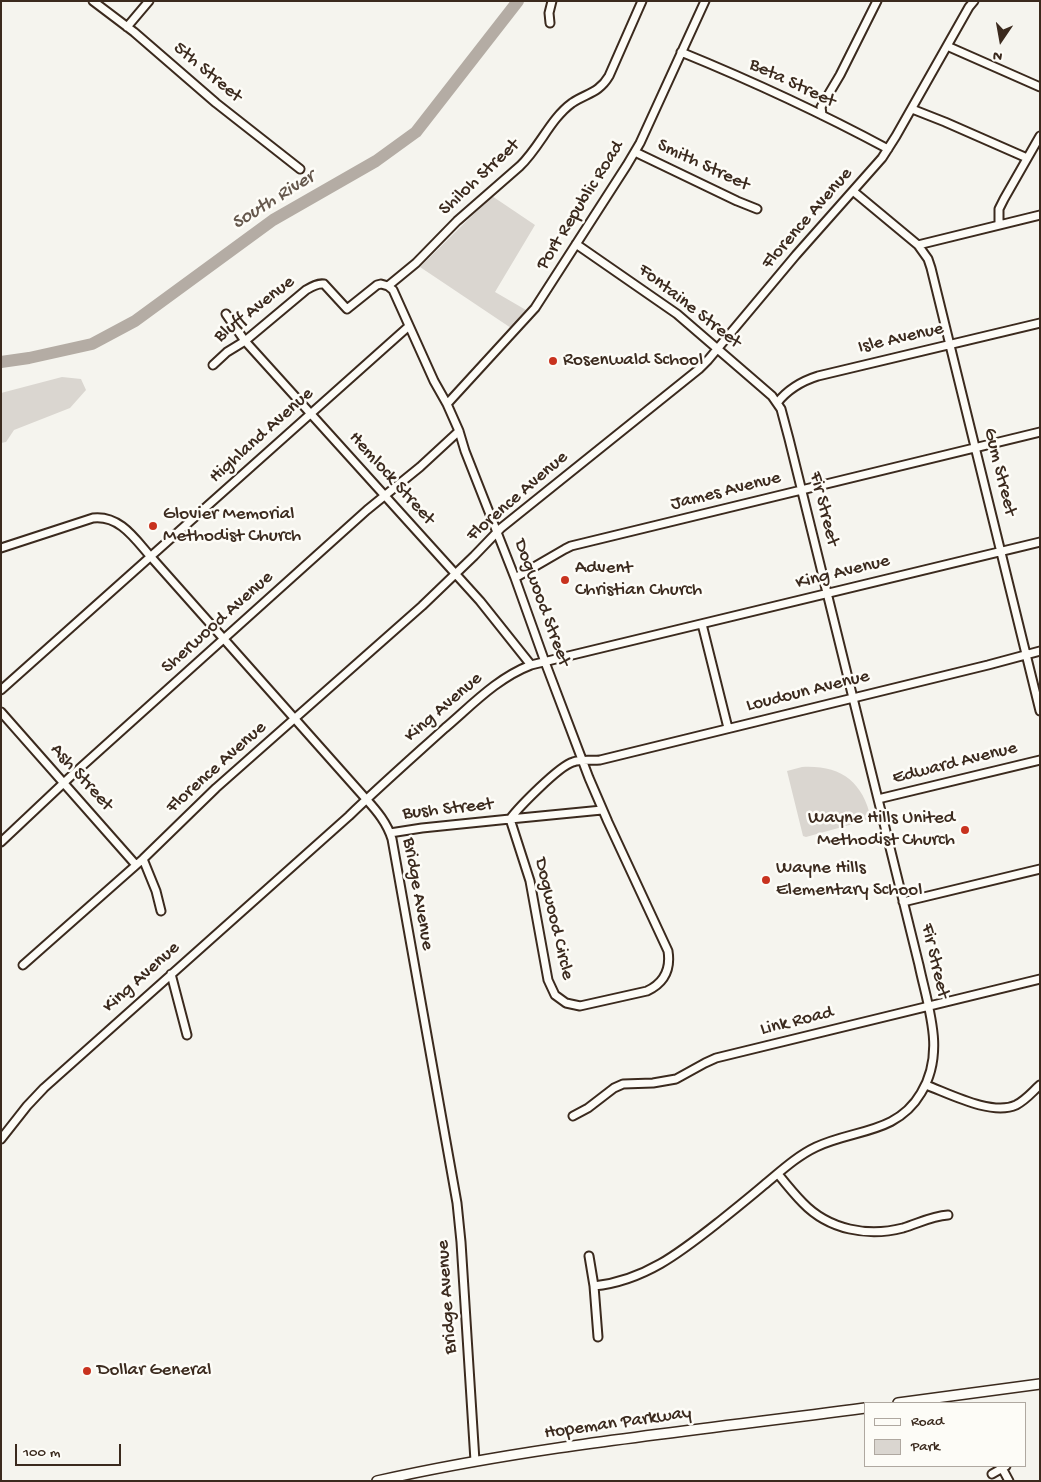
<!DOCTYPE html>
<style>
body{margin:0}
#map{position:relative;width:1041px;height:1482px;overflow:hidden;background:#f5f4ee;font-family:"Gochi Hand",sans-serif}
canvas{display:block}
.frame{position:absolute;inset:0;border:2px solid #3b2a1e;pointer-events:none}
.legend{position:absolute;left:864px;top:1402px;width:162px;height:65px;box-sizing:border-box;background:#fdfcf7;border:1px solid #afa8a0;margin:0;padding:6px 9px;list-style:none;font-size:15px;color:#3b2a1e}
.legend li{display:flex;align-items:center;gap:10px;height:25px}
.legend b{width:25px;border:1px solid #afa8a0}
.north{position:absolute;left:976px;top:15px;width:50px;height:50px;-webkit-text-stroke:4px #fdfcf7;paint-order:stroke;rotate:192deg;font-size:14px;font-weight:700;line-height:20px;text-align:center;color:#3b2a1e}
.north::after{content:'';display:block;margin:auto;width:18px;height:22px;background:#3b2a1e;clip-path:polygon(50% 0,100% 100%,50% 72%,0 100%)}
.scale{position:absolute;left:15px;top:1444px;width:106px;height:22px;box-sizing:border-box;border:2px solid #3b2a1e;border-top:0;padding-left:6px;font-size:15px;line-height:18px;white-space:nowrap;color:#3b2a1e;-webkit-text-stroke:4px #fdfcf7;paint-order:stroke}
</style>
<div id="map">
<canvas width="1041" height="1482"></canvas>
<div class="frame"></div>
<ul class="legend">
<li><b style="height:6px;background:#fdfcf7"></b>Road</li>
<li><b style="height:14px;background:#dad6d0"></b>Park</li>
</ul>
<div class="north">N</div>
<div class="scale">100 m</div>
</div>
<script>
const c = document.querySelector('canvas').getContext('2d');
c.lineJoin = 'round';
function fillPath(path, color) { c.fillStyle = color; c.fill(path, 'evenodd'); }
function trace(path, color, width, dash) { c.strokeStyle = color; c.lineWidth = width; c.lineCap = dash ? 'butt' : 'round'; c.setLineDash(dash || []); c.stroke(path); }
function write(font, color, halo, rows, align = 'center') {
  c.font = font + ' "Gochi Hand",sans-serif'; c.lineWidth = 5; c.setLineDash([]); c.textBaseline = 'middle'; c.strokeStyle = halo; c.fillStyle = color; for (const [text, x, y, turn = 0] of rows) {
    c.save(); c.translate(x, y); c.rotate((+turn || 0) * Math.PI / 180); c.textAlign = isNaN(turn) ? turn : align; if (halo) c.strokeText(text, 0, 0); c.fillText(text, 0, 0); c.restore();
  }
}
const green = new Path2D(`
 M 492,196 L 535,225 L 495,292 L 526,310 L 511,328 L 420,267 Z
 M 62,377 L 81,379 L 86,390 L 70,408 L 14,430 L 6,442 L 1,443 L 1,393 Z
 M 802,767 C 840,765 863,781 871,819 L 806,837 L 803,836 L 787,771 Z`);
const river = new Path2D(`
 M 1,362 L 29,358 L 92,344 L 135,321 L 273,220 L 376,161 L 416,132 L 518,1`);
const minor = new Path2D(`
 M 93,1 L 134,32 L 216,103 L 300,169
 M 550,23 L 549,13 L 552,1
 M 127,27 L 149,1
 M 947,46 L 1040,87
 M 681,52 C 752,81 821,113 888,149
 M 912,109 L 945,122 L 1027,158
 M 822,115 L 821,107 L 840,75 L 877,1
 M 635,152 L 737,201 L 757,209
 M 853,191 L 918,245 L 928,259 L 931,268 L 1040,711
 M 999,225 L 999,209 L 1004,199 L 1040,136
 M 576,244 L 677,314 L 757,383 L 772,396 L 781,409 L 789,439 L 919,965 C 928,1008 946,1052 921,1093 C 897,1134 854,1129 816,1147 C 797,1156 781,1171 764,1185 C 750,1197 735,1209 720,1221 C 682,1251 645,1281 594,1286
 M 918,245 L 1040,215
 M 388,286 L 393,290 L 434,381 L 447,404 L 459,431 L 465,451 L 515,578 L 545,662 L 589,778 L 608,822 L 668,951 C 671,970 664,983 647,991 L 580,1006 L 566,1003 L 555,995 L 548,980 L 530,881 L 510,819 L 602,810
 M 388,286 L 416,263 L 457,221 L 520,166 C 540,147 550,119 572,103 C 587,93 599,93 609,76 L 642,1
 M 226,314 L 245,341 L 480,601 L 531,665
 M 213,365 L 227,352 L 245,341 L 306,290 C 311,287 317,283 324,284 L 347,309 L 377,285 L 381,284 L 388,286
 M 777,403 C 788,389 802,381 818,376 L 1040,323
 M 447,404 L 535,308 L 627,165 L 640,143 L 705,1
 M 1,548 L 93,518 C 120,515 135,539 151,557 L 366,799 C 377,811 387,823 392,839 L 457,1203 L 461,1242 L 475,1461
 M 515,578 L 565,549 L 571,546 L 1040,432
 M 702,624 L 728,728
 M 1,690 L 409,326
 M 1,712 L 136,865
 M 878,799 L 1040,760
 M 390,833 L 422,828 L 510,819 C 519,807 559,766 573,762 C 581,759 591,761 600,760 L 988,665 L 1040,651
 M 1,842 L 70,777 L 367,510 L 420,467 L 459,431
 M 143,859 L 156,891 L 161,911
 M 903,902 L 1040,869
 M 23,965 L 143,859 L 216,788 L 422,606 L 474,556 L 501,528 L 699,369 L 708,360 L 796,255 L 882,158 L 896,136 L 969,7 L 974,1
 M 171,974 L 187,1035
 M 926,1085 C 950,1094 992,1116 1016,1105 C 1026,1100 1032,1092 1040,1085
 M 573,1116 L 588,1108 L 614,1088 L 623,1084 L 653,1083 L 676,1079 L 705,1063 L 716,1058 L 1040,979
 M 1,1139 L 27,1106 L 44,1088 L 349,816 C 380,786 413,757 445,728 C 472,705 497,678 531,665 L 1040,542
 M 778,1174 C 786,1184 794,1194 803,1203 C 829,1230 868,1237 903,1228 C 919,1223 932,1216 948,1215
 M 589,1256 L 594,1286 L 598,1337
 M 1002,1468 L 1009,1481
 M 992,1474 L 1006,1466`);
const major = new Path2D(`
 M 898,1403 L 1040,1384
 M 377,1481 C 537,1445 702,1430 865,1408`);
const markers = [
 [553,361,5,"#c8321e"],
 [153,526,5,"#c8321e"],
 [565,580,5,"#c8321e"],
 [965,830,5,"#c8321e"],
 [766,880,5,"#c8321e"],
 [87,1371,5,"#c8321e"]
];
const streetNames = [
 ["5th Street",207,73,40],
 ["Beta Street",792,84,25],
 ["Smith Street",703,166,25],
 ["Shiloh Street",480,178,-43],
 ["Port Republic Road",581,206,-58],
 ["Florence Avenue",808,219,-49],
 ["Fontaine Street",689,307,38],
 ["Bluff Avenue",255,310,-38],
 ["Isle Avenue",901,339,-13],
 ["Highland Avenue",262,436,-42],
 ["Gum Street",999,472,76],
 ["Hemlock Street",391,479,48],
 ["James Avenue",726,492,-14],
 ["Florence Avenue",518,497,-41],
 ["Fir Street",823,509,76],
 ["King Avenue",843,573,-14],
 ["Dogwood Street",541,603,70],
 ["Sherwood Avenue",218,623,-42],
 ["Loudoun Avenue",808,692,-14],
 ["King Avenue",444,708,-41],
 ["Edward Avenue",955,764,-14],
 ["Florence Avenue",217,768,-42],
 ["Ash Street",81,778,48],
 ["Bush Street",448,810,-6],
 ["Bridge Avenue",417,894,80],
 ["Dogwood Circle",553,919,77],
 ["Fir Street",934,961,77],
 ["King Avenue",142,978,-42],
 ["Link Road",797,1022,-14],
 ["Bridge Avenue",448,1297,-94],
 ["Hopeman Parkway",618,1424,-8]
];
const poiNames = [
 ["Rosenwald School",563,361],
 ["Glovier Memorial",163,515],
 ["Methodist Church",163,537],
 ["Advent",575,569],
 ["Christian Church",575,591],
 ["Wayne Hills United",955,819,"right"],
 ["Methodist Church",955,841,"right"],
 ["Wayne Hills",776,869],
 ["Elementary School",776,891],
 ["Dollar General",97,1371]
];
const waterNames = [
 ["South River",274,201,-32]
];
fillPath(green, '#dad6d0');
trace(river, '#b4aca4', 12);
trace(minor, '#3b2a1e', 11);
trace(major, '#3b2a1e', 12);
trace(minor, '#fdfcf7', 7);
trace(major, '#fdfcf7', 9);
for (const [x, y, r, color] of markers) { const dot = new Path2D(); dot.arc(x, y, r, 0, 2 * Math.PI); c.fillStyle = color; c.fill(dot); trace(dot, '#fdfcf7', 2); }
write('19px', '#3b2a1e', '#fdfcf7', streetNames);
write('19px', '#3b2a1e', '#fdfcf7', poiNames, 'left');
write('italic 20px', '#65584d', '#fdfcf7', waterNames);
</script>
